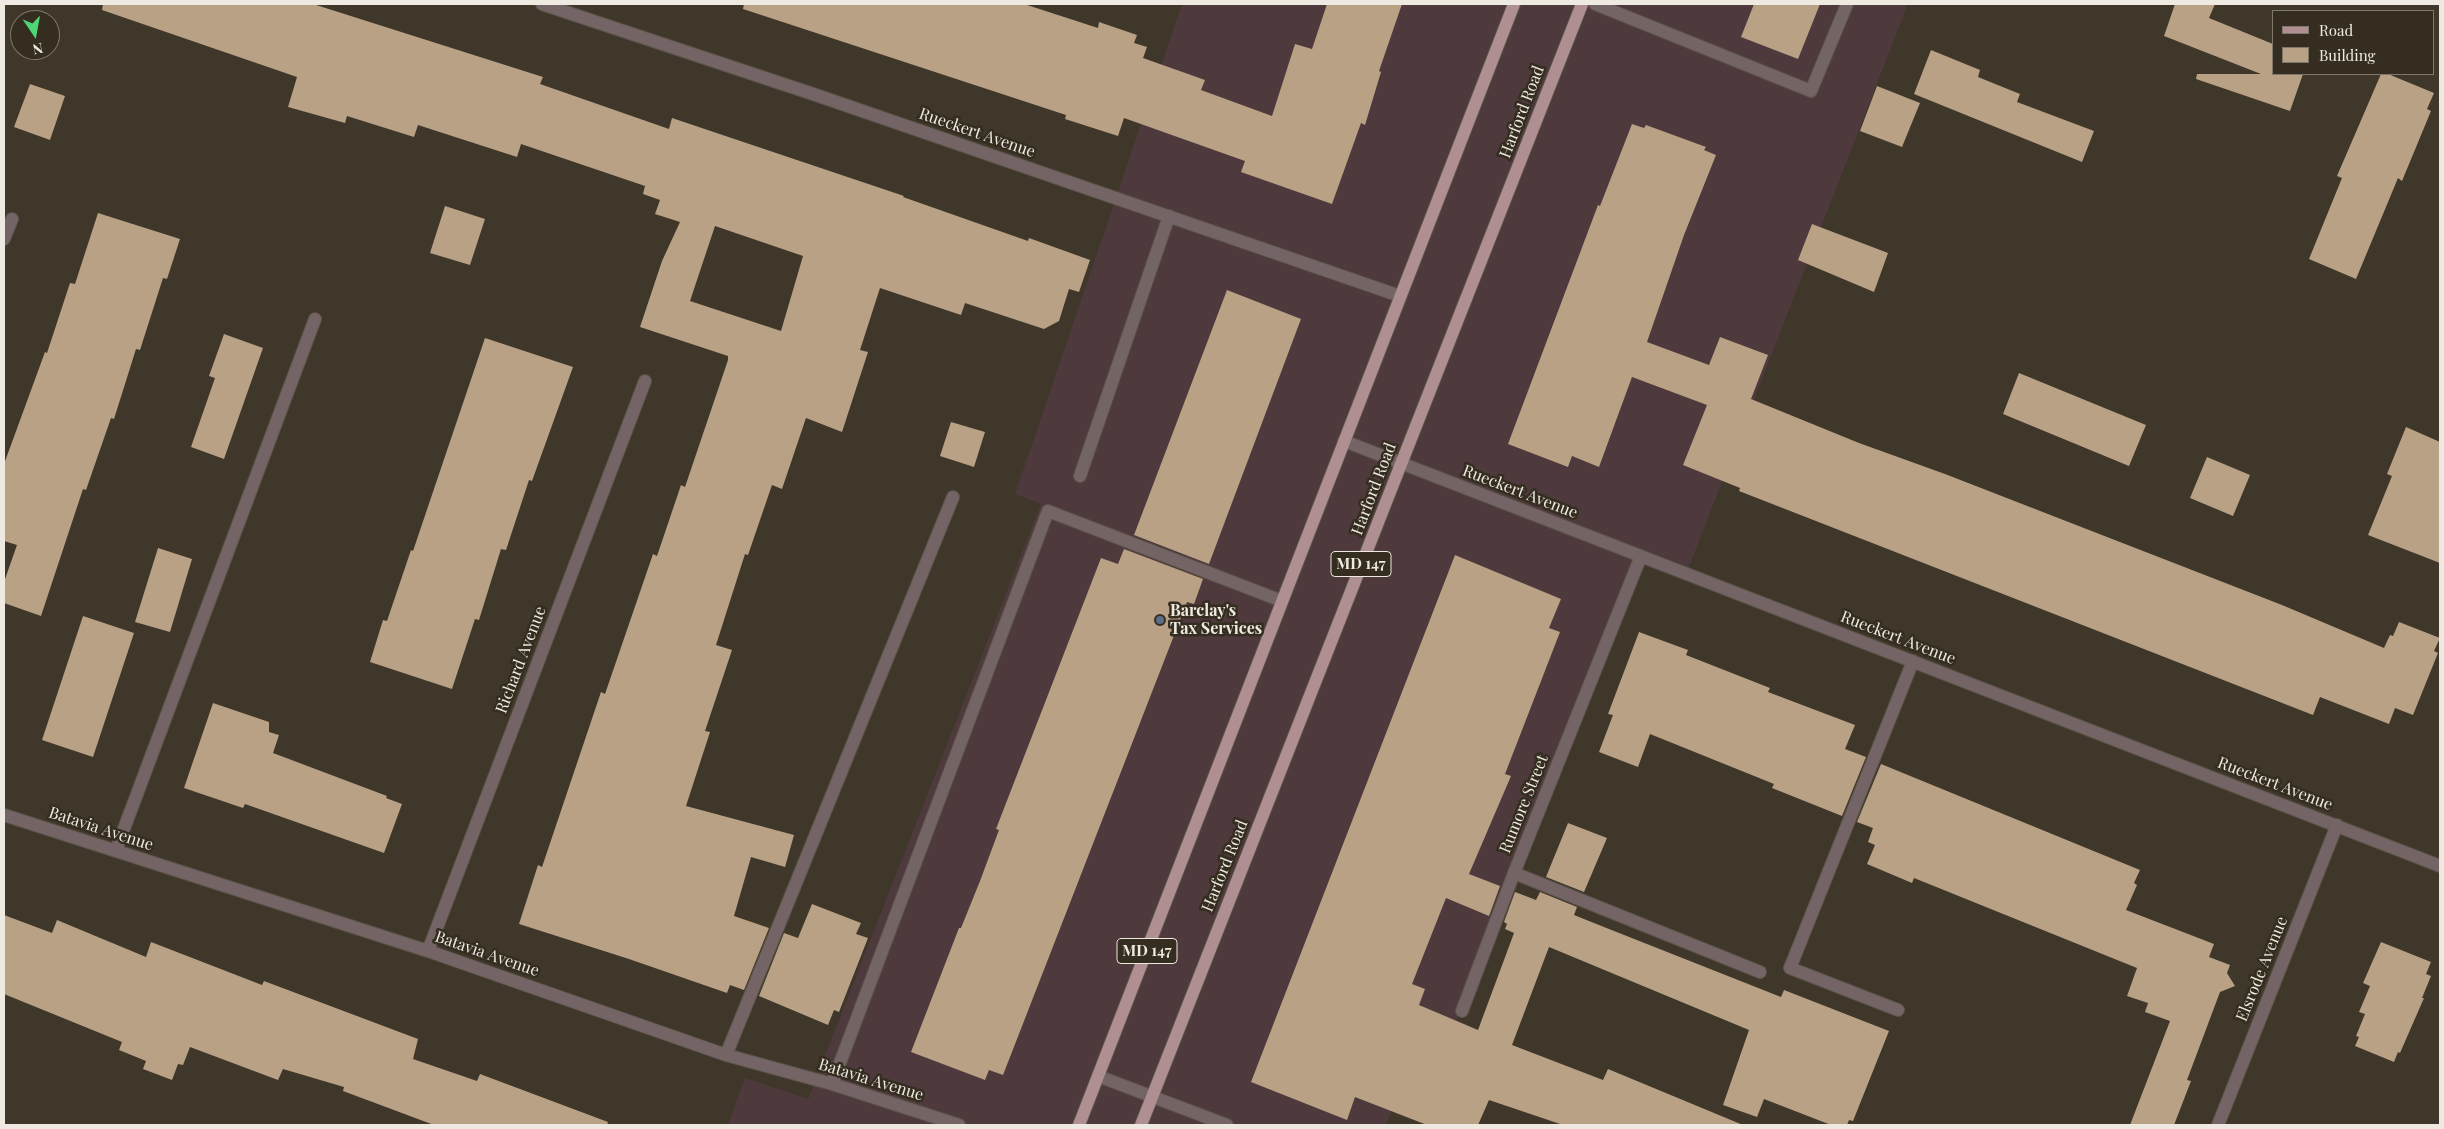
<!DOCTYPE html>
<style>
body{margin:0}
#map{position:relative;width:2444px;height:1129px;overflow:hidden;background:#3e372a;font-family:"Playfair Display",serif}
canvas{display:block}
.frame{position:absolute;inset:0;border:5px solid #eee9e1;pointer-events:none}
.legend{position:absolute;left:2272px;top:10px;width:162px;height:65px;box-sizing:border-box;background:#342d20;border:1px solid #7e786d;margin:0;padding:6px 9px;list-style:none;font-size:15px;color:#eee9e1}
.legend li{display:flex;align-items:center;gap:10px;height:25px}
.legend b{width:25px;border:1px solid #7e786d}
.north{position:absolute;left:10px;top:10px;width:50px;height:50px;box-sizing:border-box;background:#342d20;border:1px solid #7e786d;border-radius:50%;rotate:168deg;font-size:14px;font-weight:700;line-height:20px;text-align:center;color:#eee9e1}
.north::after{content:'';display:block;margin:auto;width:18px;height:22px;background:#4ed676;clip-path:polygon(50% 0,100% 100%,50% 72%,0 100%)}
</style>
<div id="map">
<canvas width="2444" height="1129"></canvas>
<div class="frame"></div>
<ul class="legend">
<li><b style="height:6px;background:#b08f92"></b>Road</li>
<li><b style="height:14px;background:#b9a185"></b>Building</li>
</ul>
<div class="north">N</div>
</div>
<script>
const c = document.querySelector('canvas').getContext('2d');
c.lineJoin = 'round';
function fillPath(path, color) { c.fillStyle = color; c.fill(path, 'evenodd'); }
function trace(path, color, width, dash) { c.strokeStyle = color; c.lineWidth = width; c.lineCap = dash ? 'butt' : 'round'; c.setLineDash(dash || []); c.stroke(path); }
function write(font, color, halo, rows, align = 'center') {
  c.font = font + ' "Playfair Display",serif'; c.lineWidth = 5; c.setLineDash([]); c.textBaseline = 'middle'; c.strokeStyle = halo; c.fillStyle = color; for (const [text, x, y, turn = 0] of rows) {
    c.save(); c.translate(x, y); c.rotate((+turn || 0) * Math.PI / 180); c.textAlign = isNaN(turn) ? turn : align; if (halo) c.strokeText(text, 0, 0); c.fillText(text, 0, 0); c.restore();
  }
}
const commercial = new Path2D(`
 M 1182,4 L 1908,4 L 1689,567 L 1641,549 L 1454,1028 L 1428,1020 L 1386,1125 L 728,1125 L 745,1078 L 808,1099 L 1041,504 L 1015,494 Z`);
const building = new Path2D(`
 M 103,4 L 313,4 L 543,77 L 540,84 L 669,129 L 672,118 L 904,196 L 903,197 L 1028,241 L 1029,238 L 1090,260 L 1079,292 L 1069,289 L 1059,321 L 1044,329 L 965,303 L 961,315 L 880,288 L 860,350 L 868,352 L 842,432 L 806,418 L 782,489 L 772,485 L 748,555 L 745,554 L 716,645 L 732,650 L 705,731 L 710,732 L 686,806 L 794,835 L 785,867 L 751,857 L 734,916 L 769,928 L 744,990 L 730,985 L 727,993 L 629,959 L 519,924 L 538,865 L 542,867 L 601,692 L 605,694 L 653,554 L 657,556 L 681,485 L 685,487 L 728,360 L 728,356 L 640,327 L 662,261 L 680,222 L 655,214 L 660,200 L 643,194 L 645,186 L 521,144 L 517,157 L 418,125 L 414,137 L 347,116 L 345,123 L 288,107 L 297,77 L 102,10 ZM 715,226 L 803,256 L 781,331 L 690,301 Z
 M 744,4 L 1024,4 L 1098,28 L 1099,22 L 1137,35 L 1134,43 L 1147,47 L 1143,58 L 1205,80 L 1201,90 L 1272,116 L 1295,44 L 1312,49 L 1327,4 L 1402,4 L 1379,71 L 1381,72 L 1365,125 L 1361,123 L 1332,204 L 1241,172 L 1245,161 L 1124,118 L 1118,136 L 1065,119 L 1066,115 L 743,9 Z
 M 1754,4 L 1820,4 L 1798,59 L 1741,37 Z
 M 2175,4 L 2215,4 L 2209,18 L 2273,44 L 2273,74 L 2303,74 L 2290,111 L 2196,79 L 2197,74 L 2261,74 L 2164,36 Z
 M 1931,50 L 1980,70 L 1978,77 L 2020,94 L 2017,102 L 2094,131 L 2082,162 L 1914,94 Z
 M 2381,74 L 2388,74 L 2434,93 L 2427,109 L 2431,111 L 2402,181 L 2398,178 L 2356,279 L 2309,259 L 2342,178 L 2337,176 Z
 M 30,84 L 65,96 L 50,140 L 14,127 Z
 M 1877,86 L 1920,103 L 1902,147 L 1860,131 Z
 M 1632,124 L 1644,128 L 1646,125 L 1706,147 L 1704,150 L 1716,155 L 1684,235 L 1647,342 L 1709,365 L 1720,337 L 1768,355 L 1751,399 L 1859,443 L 1945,474 L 2282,605 L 2384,648 L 2390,635 L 2393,636 L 2399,622 L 2440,638 L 2434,651 L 2438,653 L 2413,715 L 2395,708 L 2389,724 L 2320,697 L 2313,715 L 1739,491 L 1740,488 L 1683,465 L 1707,405 L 1632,377 L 1599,467 L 1572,456 L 1568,467 L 1508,444 L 1598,205 L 1600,206 Z
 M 445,206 L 485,219 L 470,265 L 430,253 Z
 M 98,213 L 180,239 L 167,279 L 163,278 L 140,350 L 136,349 L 114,419 L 111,418 L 86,490 L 83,489 L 41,616 L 4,603 L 4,582 L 17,545 L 4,541 L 4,464 L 45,352 L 47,353 L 70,283 L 75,284 Z
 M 1812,224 L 1888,253 L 1874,292 L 1798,260 Z
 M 1227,290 L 1301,319 L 1209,564 L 1134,535 Z
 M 224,334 L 263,348 L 224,459 L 191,447 L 215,378 L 209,376 Z
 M 485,338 L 573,367 L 532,481 L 529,480 L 506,550 L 501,549 L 479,620 L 475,619 L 452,689 L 370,662 L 383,620 L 387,621 L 411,550 L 413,551 Z
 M 2019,373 L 2146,425 L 2129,466 L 2003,414 Z
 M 951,422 L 985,432 L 974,467 L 940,456 Z
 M 2406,427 L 2440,442 L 2440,563 L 2368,535 L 2392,476 L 2387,474 Z
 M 2207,457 L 2250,475 L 2233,516 L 2190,498 Z
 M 158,548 L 192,559 L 170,632 L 135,622 Z
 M 1124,549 L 1203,579 L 1194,604 L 1187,602 L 1003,1075 L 989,1070 L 985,1080 L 911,1052 L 959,928 L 961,928 L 980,881 L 999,830 L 996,829 L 1101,558 L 1118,564 Z
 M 1455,555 L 1561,599 L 1549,628 L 1560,632 L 1505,774 L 1511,776 L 1469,874 L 1500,886 L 1489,916 L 1446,898 L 1412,984 L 1425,989 L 1419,1005 L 1478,1030 L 1514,933 L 1505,929 L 1507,924 L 1504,922 L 1515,892 L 1536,900 L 1540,892 L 1577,907 L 1574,915 L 1609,929 L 1781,997 L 1784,990 L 1889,1031 L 1853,1121 L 1849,1120 L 1847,1125 L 1831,1125 L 1764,1099 L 1757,1117 L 1723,1105 L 1749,1030 L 1549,947 L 1512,1045 L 1603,1080 L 1608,1069 L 1743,1125 L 1563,1125 L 1489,1100 L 1478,1125 L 1427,1125 L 1355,1097 L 1347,1120 L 1251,1082 Z
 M 83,616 L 134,633 L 93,757 L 42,740 Z
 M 1639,632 L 1688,650 L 1686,655 L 1770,688 L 1768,692 L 1855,725 L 1845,749 L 1866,757 L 1842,816 L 1772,788 L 1774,784 L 1650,734 L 1638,767 L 1599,752 L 1613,715 L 1608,714 Z
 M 213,703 L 269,722 L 269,732 L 279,735 L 273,753 L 387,796 L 386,798 L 402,804 L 384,853 L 245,804 L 243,808 L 184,788 Z
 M 1881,764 L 2140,870 L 2134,883 L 2137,885 L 2126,910 L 2214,944 L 2209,957 L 2230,965 L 2227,973 L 2235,986 L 2220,992 L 2187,1080 L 2191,1081 L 2174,1125 L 2130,1125 L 2170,1021 L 2145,1012 L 2148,1003 L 2127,996 L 2137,968 L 1914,878 L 1912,883 L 1867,864 L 1875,845 L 1868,842 L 1873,828 L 1857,822 Z
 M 1568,823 L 1607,838 L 1584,892 L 1546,877 Z
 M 812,904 L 861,923 L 856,934 L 868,938 L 839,1012 L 834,1010 L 828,1025 L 759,996 L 784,933 L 798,938 Z
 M 4,915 L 52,933 L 57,920 L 146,957 L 151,942 L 262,985 L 264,981 L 418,1039 L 413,1059 L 477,1081 L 480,1074 L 608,1122 L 607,1125 L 434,1125 L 343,1091 L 344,1087 L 283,1069 L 278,1080 L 190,1047 L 183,1065 L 178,1064 L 172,1080 L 143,1069 L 146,1061 L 119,1050 L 122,1042 L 4,994 Z
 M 2381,942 L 2431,962 L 2426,974 L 2431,976 L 2422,998 L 2424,998 L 2400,1053 L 2398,1052 L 2394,1062 L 2355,1046 L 2359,1037 L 2356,1036 L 2365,1014 L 2359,1012 L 2370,986 L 2363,983 Z`);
const minor = new Path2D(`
 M 542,4 L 813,94 L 1400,296
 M 1595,4 L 1811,91 L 1847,4
 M 4,239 L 12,219
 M 1344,441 L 2440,866
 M 1080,476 L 1169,216
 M 1641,556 L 1514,873 L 1760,972
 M 4,815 L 428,951 L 726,1055 L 832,1084 L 959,1125
 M 116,850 L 315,319
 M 428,951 L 645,381
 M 1898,1010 L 1790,968 L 1913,661
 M 1462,1011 L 1514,873
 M 726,1055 L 953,497
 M 1098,1076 L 1227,1125
 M 832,1084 L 1048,511 L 1282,601
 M 2218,1125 L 2337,825`);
const major = new Path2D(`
 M 1079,1125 L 1514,4
 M 1141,1125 L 1582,4`);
const markers = [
 [1160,620,5,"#5c6f8a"]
];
const shields = [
 [1361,564,60],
 [1147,951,60]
];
const shieldNames = [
 ["MD 147",1361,564],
 ["MD 147",1147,951]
];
const streetNames = [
 ["Harford Road",1522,112,-69],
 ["Rueckert Avenue",977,133,19],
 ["Harford Road",1374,489,-69],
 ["Rueckert Avenue",1520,492,21],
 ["Rueckert Avenue",1898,638,21],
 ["Richard Avenue",521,660,-69],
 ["Rueckert Avenue",2275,784,21],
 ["Rumore Street",1524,804,-68],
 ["Batavia Avenue",101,829,18],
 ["Harford Road",1225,866,-68],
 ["Batavia Avenue",487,954,19],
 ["Elsrode Avenue",2262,969,-68],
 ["Batavia Avenue",871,1080,17]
];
const poiNames = [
 ["Barclay's",1170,611],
 ["Tax Services",1170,629]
];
fillPath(commercial, '#4e393d');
fillPath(building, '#b9a185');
trace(minor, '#5a5347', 14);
trace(major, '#5a5347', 14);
trace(minor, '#756466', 12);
trace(major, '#b08f92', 12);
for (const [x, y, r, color] of markers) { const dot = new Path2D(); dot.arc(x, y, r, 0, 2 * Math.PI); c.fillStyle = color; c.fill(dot); trace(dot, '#342d20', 2); }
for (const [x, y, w] of shields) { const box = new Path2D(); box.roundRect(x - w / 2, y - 12.5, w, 25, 4); c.fillStyle = '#342d20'; c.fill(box); trace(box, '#eee9e1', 1); }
write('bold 15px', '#eee9e1', null, shieldNames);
write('16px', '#eee9e1', '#342d20', streetNames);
write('bold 16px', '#eee9e1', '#342d20', poiNames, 'left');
</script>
